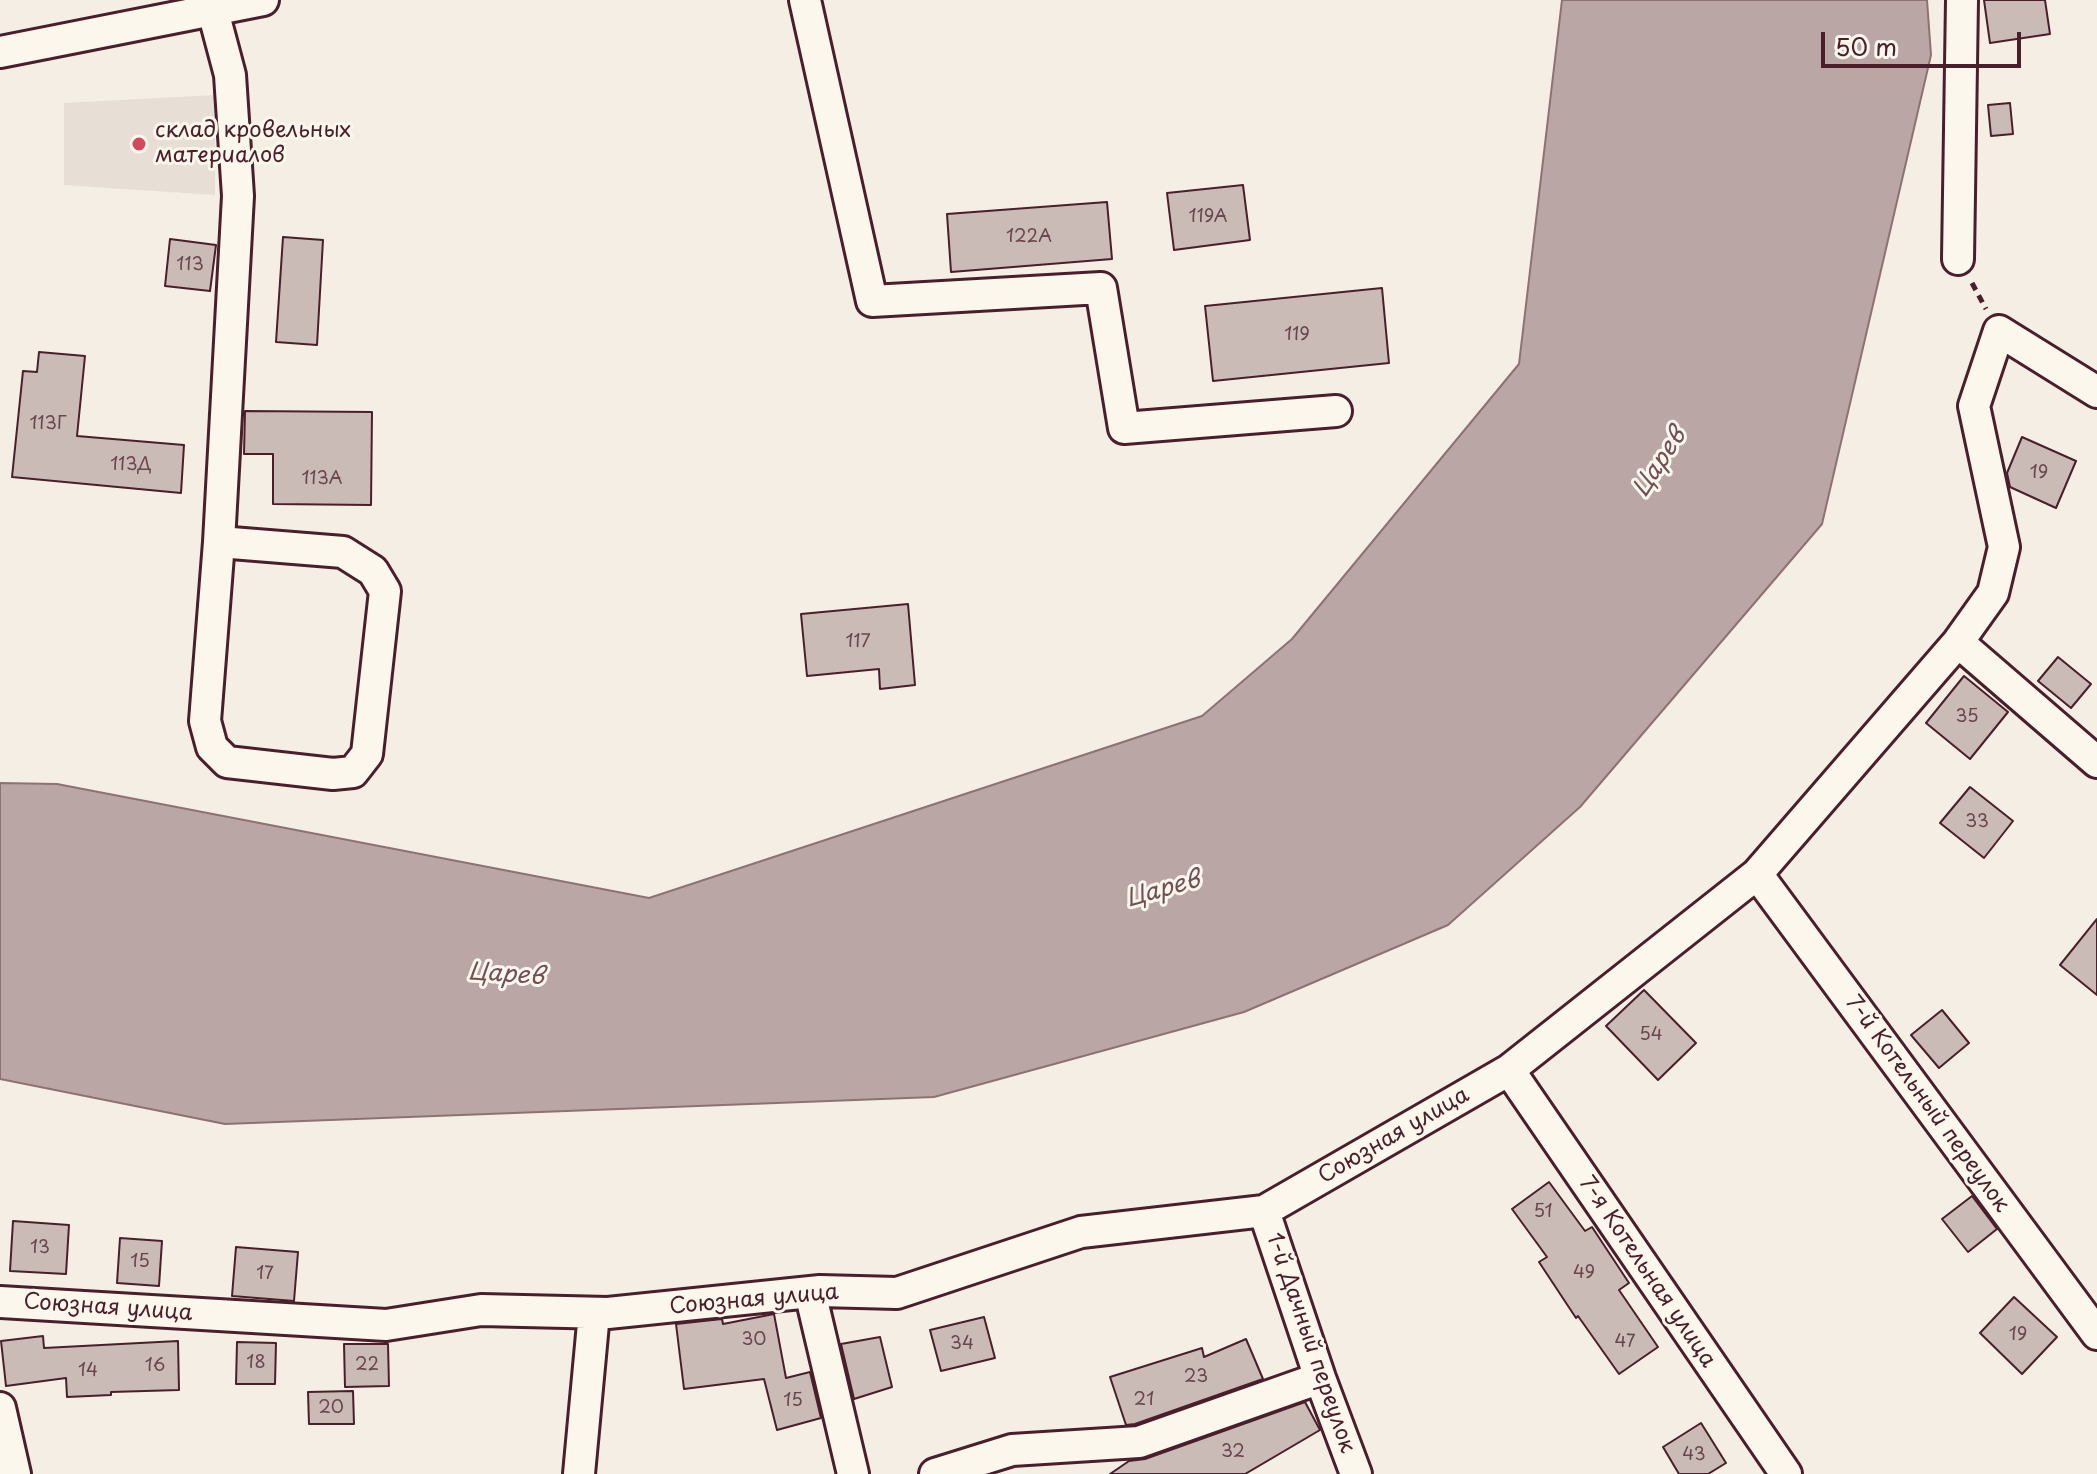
<!DOCTYPE html>
<meta charset="utf-8">
<style>
body{margin:0}
#map{position:relative;width:2097px;height:1474px;overflow:hidden;background:#f4eee4;font-family:"Playpen Sans",sans-serif}
canvas{display:block}
.scale{position:absolute;left:1821px;top:32px;width:200px;height:36px;box-sizing:border-box;border:4px solid #4a1f2b;border-top:0;padding-left:10px;font-size:24px;line-height:28px;white-space:nowrap;color:#4a1f2b;-webkit-text-stroke:6px #fbf7ec;paint-order:stroke}
</style>
<div id="map">
<canvas width="2097" height="1474"></canvas>
<div class="scale">50 m</div>
</div>
<script>
const c = document.querySelector('canvas').getContext('2d');
c.lineJoin = 'round';
function fillPath(path, color) { c.fillStyle = color; c.fill(path, 'evenodd'); }
function trace(path, color, width, dash) { c.strokeStyle = color; c.lineWidth = width; c.lineCap = dash ? 'butt' : 'round'; c.setLineDash(dash || []); c.stroke(path); }
function write(font, color, halo, rows, align = 'center') {
  c.font = font + ' "Playpen Sans",sans-serif'; c.lineWidth = 6; c.setLineDash([]); c.textBaseline = 'middle'; c.strokeStyle = halo; c.fillStyle = color; for (const [text, x, y, turn = 0] of rows) {
    c.save(); c.translate(x, y); c.rotate((+turn || 0) * Math.PI / 180); c.textAlign = isNaN(turn) ? turn : align; if (halo) c.strokeText(text, 0, 0); c.fillText(text, 0, 0); c.restore();
  }
}
const built = new Path2D(`
 M 215,95 L 215,195 L 64,185 L 64,103 Z`);
const water = new Path2D(`
 M 1562,0 L 1927,0 L 1931,55 L 1822,524 L 1580,807 L 1448,925 L 1244,1012 L 934,1097 L 225,1124 L 0,1079 L 0,783 L 57,784 L 649,898 L 1202,716 L 1292,639 L 1519,364 Z`);
const building = new Path2D(`
 M 1984,0 L 2045,0 L 2050,34 L 1990,43 Z
 M 2010,103 L 2013,134 L 1991,136 L 1988,105 Z
 M 1243,185 L 1250,240 L 1174,250 L 1167,193 Z
 M 1107,202 L 1112,259 L 951,272 L 947,214 Z
 M 283,237 L 323,240 L 317,345 L 276,342 Z
 M 170,239 L 216,245 L 210,291 L 165,286 Z
 M 1382,288 L 1389,363 L 1213,381 L 1205,306 Z
 M 39,352 L 85,356 L 77,436 L 184,445 L 181,493 L 12,477 L 23,371 L 37,372 Z
 M 245,411 L 372,412 L 371,505 L 273,504 L 273,454 L 244,454 Z
 M 2022,437 L 2076,461 L 2056,508 L 2010,487 L 2007,473 Z
 M 908,604 L 915,685 L 880,689 L 879,669 L 807,676 L 801,614 Z
 M 2058,657 L 2091,684 L 2071,708 L 2038,681 Z
 M 1964,676 L 2008,712 L 1970,759 L 1926,723 Z
 M 1970,787 L 2013,821 L 1984,858 L 1940,823 Z
 M 2097,919 L 2097,995 L 2060,965 Z
 M 1644,990 L 1696,1043 L 1658,1080 L 1606,1026 Z
 M 1942,1010 L 1969,1043 L 1939,1068 L 1911,1035 Z
 M 1549,1182 L 1585,1231 L 1592,1227 L 1629,1283 L 1619,1290 L 1658,1347 L 1619,1374 L 1578,1316 L 1576,1318 L 1539,1262 L 1547,1257 L 1512,1209 Z
 M 1972,1196 L 1997,1229 L 1968,1252 L 1942,1219 Z
 M 13,1221 L 69,1225 L 66,1274 L 10,1271 Z
 M 120,1238 L 162,1241 L 159,1286 L 117,1283 Z
 M 236,1247 L 298,1252 L 294,1301 L 232,1296 Z
 M 2014,1297 L 2057,1337 L 2022,1374 L 1980,1333 Z
 M 774,1314 L 786,1378 L 810,1372 L 821,1418 L 777,1430 L 764,1379 L 684,1389 L 676,1324 L 722,1319 L 723,1324 Z
 M 984,1317 L 995,1358 L 941,1371 L 930,1330 Z
 M 43,1336 L 44,1348 L 178,1341 L 179,1390 L 111,1392 L 111,1395 L 67,1397 L 66,1378 L 6,1386 L 1,1341 Z
 M 880,1337 L 892,1387 L 854,1399 L 841,1344 Z
 M 1246,1339 L 1263,1379 L 1135,1424 L 1126,1425 L 1110,1377 L 1202,1348 L 1204,1357 Z
 M 237,1342 L 276,1343 L 275,1384 L 236,1384 Z
 M 344,1344 L 388,1344 L 389,1386 L 345,1387 Z
 M 353,1391 L 354,1424 L 309,1424 L 308,1392 Z
 M 1305,1402 L 1320,1430 L 1245,1474 L 1110,1474 L 1129,1461 L 1145,1459 Z
 M 1701,1423 L 1726,1463 L 1708,1474 L 1679,1474 L 1663,1447 Z`);
const path = new Path2D(`
 M 1972,283 L 1986,309`);
const street = new Path2D(`
 M 805,0 L 872,301 L 1101,288 L 1124,428 L 1336,411
 M 213,11 L 230,75 L 238,196 L 219,542 L 205,721 L 212,747 L 227,762 L 333,774 L 353,772 L 367,754 L 385,591 L 373,571 L 343,552 L 219,542
 M 0,52 L 263,0
 M 1958,259 L 1962,0
 M 1958,642 L 2097,762
 M 1757,874 L 2097,1334
 M 1509,1070 L 1786,1474
 M 1264,1211 L 1320,1378 L 1356,1474
 M 810,1292 L 853,1474
 M 0,1302 L 386,1325 L 481,1310 L 608,1313 L 820,1291 L 897,1293 L 1081,1232 L 1264,1211 L 1509,1070 L 1757,874 L 1958,642 L 1993,593 L 2004,547 L 1974,406 L 1999,331 L 2097,392
 M 0,1408 L 15,1474
 M 579,1474 L 594,1313
 M 935,1474 L 1012,1450 L 1139,1442 L 1320,1378`);
const markers = [
 [139,144,8,"#d1495b"]
];
const numberNames = [
 ["119А",1208,217],
 ["122А",1029,237],
 ["113",190,265],
 ["119",1297,335],
 ["113Г",48,424],
 ["113Д",131,465],
 ["19",2039,473],
 ["113А",322,479],
 ["117",858,642],
 ["35",1967,717],
 ["33",1977,822],
 ["54",1651,1035],
 ["51",1543,1212],
 ["13",40,1248],
 ["15",140,1262],
 ["49",1584,1273],
 ["17",265,1274],
 ["19",2018,1335],
 ["30",754,1340],
 ["47",1625,1342],
 ["34",962,1344],
 ["18",256,1363],
 ["22",367,1365],
 ["16",155,1366],
 ["14",88,1371],
 ["23",1196,1377],
 ["21",1144,1400],
 ["15",793,1401],
 ["20",331,1408],
 ["32",1233,1452],
 ["43",1694,1455]
];
const poiNames = [
 ["склад кровельных",155,131],
 ["материалов",155,156]
];
const streetNames = [
 ["7-й Котельный переулок",1927,1104,54],
 ["Союзная улица",1394,1136,-30],
 ["7-я Котельная улица",1647,1272,56],
 ["Союзная улица",754,1300,-5],
 ["Союзная улица",108,1308,4],
 ["1-й Дачный переулок",1310,1343,71]
];
const waterNames = [
 ["Царев",1660,463,-57],
 ["Царев",1163,890,-16],
 ["Царев",506,975,4]
];
fillPath(built, '#e7dfd6');
fillPath(water, '#baa7a5');
trace(water, '#8d7174', 2);
fillPath(building, '#cabbb6');
trace(building, '#4a1f2b', 2);
trace(street, '#4a1f2b', 36);
trace(path, '#4a1f2b', 5, [8, 6]);
trace(street, '#fbf7ec', 30);
for (const [x, y, r, color] of markers) { const dot = new Path2D(); dot.arc(x, y, r, 0, 2 * Math.PI); c.fillStyle = color; c.fill(dot); trace(dot, '#fbf7ec', 3); }
write('18px', '#6a464e', null, numberNames);
write('22px', '#4a1f2b', '#fbf7ec', poiNames, 'left');
write('22px', '#4a1f2b', '#fbf7ec', streetNames);
write('italic 24px', '#714f56', '#fbf7ec', waterNames);
</script>
